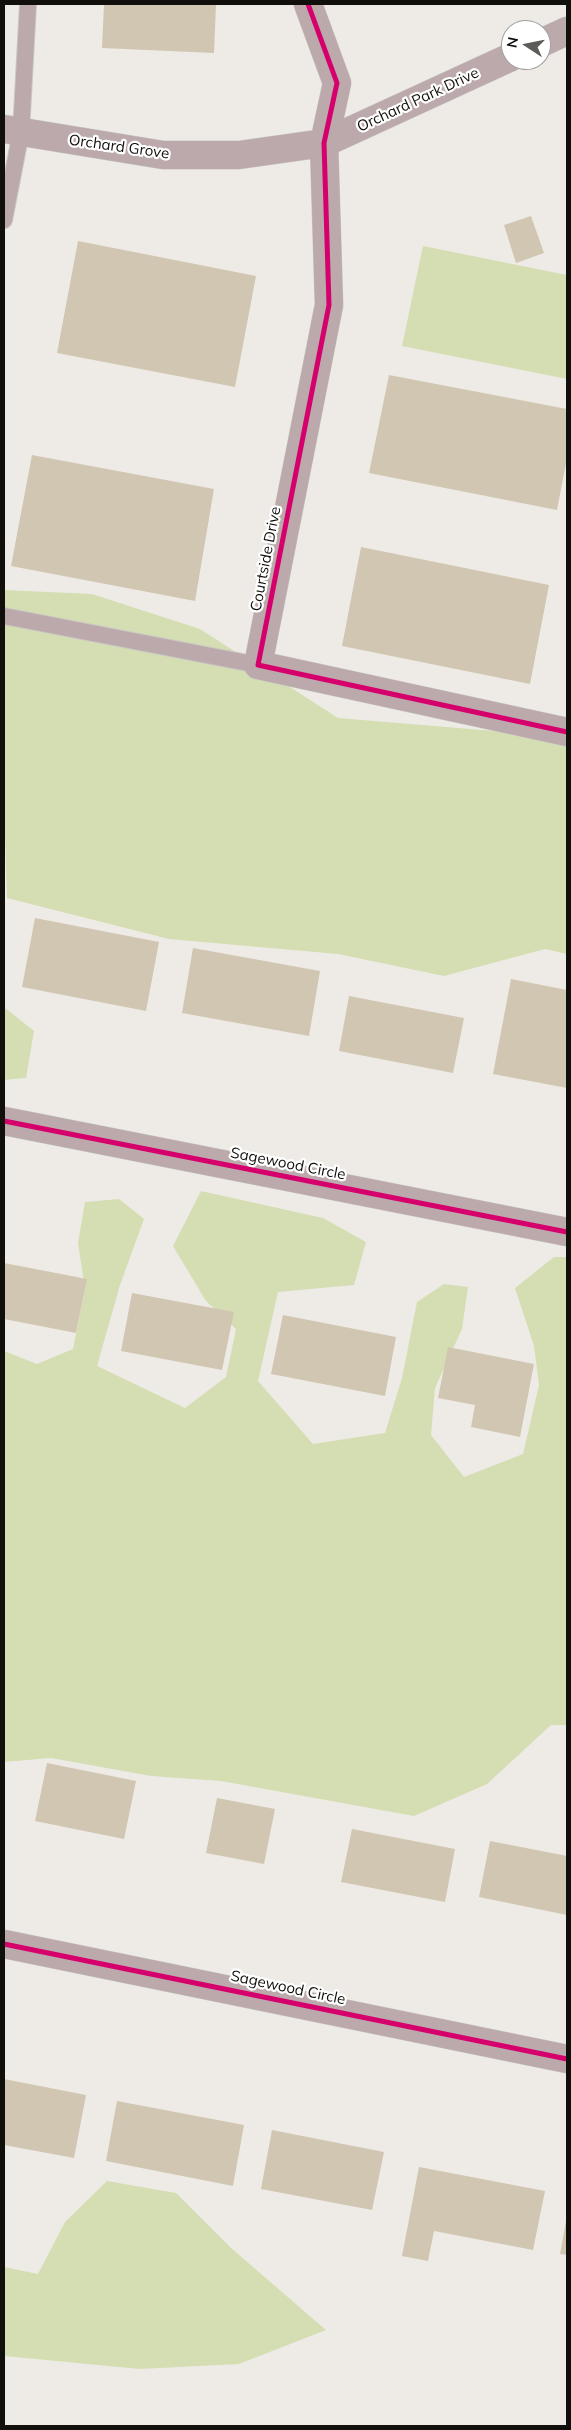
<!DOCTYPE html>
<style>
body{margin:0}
#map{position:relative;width:571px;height:2430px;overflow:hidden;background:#eeebe6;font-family:Mulish,sans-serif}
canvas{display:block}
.frame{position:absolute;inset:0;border:5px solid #110f0c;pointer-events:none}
.north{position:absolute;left:501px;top:20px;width:50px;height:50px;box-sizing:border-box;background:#fff;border:1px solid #a09f9e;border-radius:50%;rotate:281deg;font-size:14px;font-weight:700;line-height:20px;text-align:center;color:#110f0c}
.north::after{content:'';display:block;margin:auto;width:18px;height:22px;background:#5e5c58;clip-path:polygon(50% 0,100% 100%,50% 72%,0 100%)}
</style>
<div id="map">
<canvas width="571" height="2430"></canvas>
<div class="frame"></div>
<div class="north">N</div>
</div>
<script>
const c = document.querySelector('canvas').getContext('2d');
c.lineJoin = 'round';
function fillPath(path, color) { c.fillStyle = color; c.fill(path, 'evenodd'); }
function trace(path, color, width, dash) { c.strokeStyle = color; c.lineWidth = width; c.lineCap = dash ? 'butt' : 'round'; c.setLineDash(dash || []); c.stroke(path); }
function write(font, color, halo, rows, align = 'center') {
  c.font = font + ' Mulish,sans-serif'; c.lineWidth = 4.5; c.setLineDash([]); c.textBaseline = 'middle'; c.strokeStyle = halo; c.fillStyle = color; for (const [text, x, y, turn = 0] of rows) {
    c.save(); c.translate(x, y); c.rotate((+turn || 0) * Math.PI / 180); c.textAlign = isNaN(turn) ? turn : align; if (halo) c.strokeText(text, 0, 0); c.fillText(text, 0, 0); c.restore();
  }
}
const green = new Path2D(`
 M 423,246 L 567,275 L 567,379 L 402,346 Z
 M 4,590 L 92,594 L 200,629 L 338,718 L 567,737 L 567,954 L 545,949 L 444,976 L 338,954 L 169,939 L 7,898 L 4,801 Z
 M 4,1007 L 34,1031 L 26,1078 L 4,1080 Z
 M 201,1191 L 323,1218 L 366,1242 L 354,1285 L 278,1292 L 258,1381 L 313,1444 L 385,1433 L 402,1378 L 417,1302 L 444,1284 L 468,1287 L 462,1329 L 435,1388 L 431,1435 L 464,1477 L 523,1454 L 539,1385 L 534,1346 L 515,1288 L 554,1257 L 567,1257 L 567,1725 L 551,1725 L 487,1784 L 414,1816 L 221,1781 L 151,1776 L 51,1758 L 4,1762 L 4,1351 L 37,1364 L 73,1349 L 85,1289 L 78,1243 L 85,1202 L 119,1199 L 144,1219 L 120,1285 L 97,1366 L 185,1408 L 226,1377 L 236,1329 L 206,1301 L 173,1246 Z
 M 107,2181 L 176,2193 L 231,2248 L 326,2330 L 239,2364 L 140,2369 L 4,2356 L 4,2267 L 38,2274 L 65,2222 Z`);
const building = new Path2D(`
 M 104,4 L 216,4 L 214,53 L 102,48 Z
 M 531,216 L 544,253 L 516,263 L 504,225 Z
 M 78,241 L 256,276 L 235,387 L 57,353 Z
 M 389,375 L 567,409 L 567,458 L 557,510 L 369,473 Z
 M 32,455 L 214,489 L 195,601 L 11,566 Z
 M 361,547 L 549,585 L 530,684 L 342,646 Z
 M 35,918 L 159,942 L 146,1011 L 22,987 Z
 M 193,948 L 320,971 L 309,1036 L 182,1013 Z
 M 511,979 L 567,990 L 567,1088 L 493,1074 Z
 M 349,996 L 464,1018 L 453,1073 L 339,1051 Z
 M 4,1263 L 87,1279 L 76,1333 L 4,1319 Z
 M 132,1293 L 234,1312 L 222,1370 L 121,1351 Z
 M 283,1315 L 396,1337 L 385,1396 L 271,1374 Z
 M 448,1347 L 534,1364 L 520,1437 L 471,1427 L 475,1405 L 438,1398 Z
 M 47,1763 L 136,1781 L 124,1839 L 35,1821 Z
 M 217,1798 L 275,1809 L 264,1864 L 206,1853 Z
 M 352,1829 L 455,1849 L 445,1902 L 341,1882 Z
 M 490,1841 L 567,1856 L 567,1915 L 479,1897 Z
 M 4,2079 L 86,2095 L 74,2158 L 4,2145 Z
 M 117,2101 L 244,2125 L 233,2186 L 106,2161 Z
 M 272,2130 L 384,2152 L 372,2210 L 261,2189 Z
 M 419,2167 L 545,2191 L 533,2250 L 434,2231 L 428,2261 L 402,2256 Z
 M 566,2221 L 567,2222 L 567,2255 L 560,2254 Z`);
const lane = new Path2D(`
 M 4,220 L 21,132 L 28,4
 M 4,616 L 258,665`);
const street = new Path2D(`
 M 308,4 L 337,83 L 324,143 L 329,305 L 258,665 L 567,732
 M 541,43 L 567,31
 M 4,129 L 163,155 L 239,155 L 324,143 L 511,57
 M 4,1121 L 567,1232
 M 4,1944 L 567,2059`);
const cycleway = new Path2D(`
 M 308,4 L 337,83 L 324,143 L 329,305 L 258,665 L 567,732
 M 4,1121 L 567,1232
 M 4,1944 L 567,2059`);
const streetNames = [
 ["Orchard Park Drive",418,100,-25],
 ["Orchard Grove",119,147,8],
 ["Courtside Drive",266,559,-79],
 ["Sagewood Circle",288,1164,11],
 ["Sagewood Circle",288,1988,12]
];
fillPath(green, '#d4deb2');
fillPath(building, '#d1c6b1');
trace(lane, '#cac7c4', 18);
trace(street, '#cac7c4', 29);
trace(lane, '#bba9ac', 16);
trace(street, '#bba9ac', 28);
trace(cycleway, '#d6006c', 5);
write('15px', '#110f0c', '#fff', streetNames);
</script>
